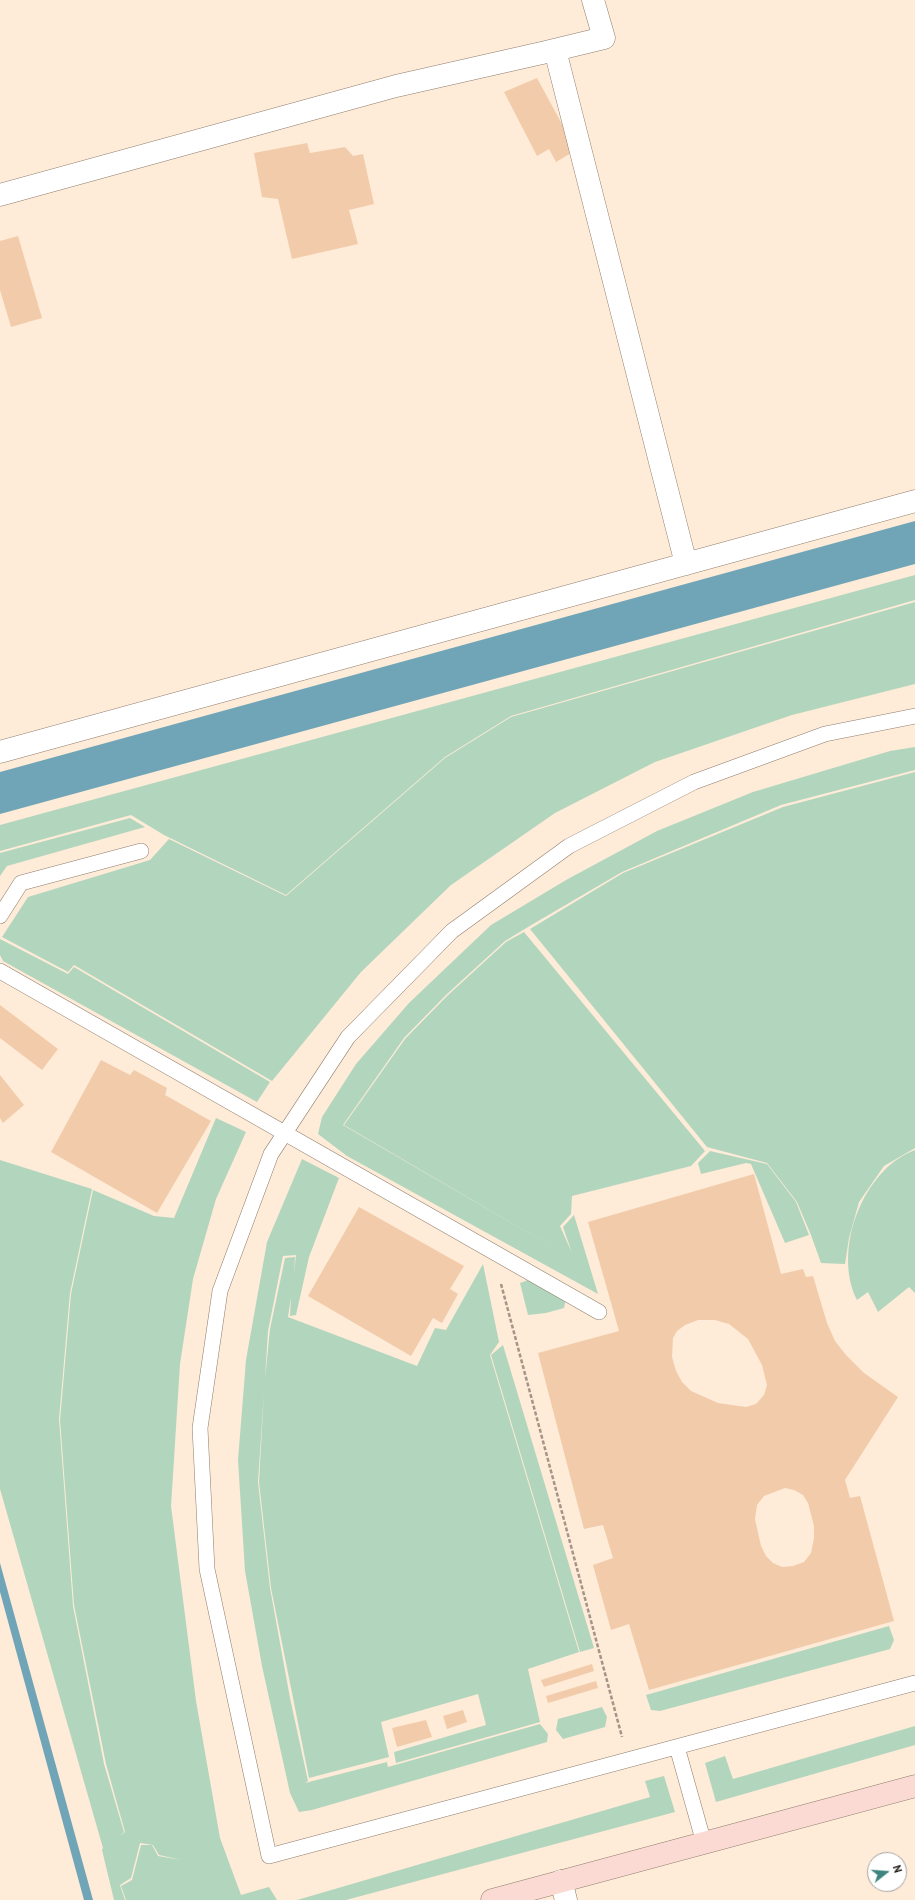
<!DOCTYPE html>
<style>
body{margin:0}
#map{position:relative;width:915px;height:1900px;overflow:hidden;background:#feebd8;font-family:"PT Sans",sans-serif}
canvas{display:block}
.north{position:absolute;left:867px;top:1852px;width:40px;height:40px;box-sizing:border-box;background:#fff;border:1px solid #a5a2a0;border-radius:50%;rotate:73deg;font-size:11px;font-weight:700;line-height:16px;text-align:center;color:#1e1711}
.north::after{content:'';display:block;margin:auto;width:14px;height:18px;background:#3e857f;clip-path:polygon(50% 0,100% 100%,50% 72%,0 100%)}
</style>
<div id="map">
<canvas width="915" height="1900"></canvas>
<div class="north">N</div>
</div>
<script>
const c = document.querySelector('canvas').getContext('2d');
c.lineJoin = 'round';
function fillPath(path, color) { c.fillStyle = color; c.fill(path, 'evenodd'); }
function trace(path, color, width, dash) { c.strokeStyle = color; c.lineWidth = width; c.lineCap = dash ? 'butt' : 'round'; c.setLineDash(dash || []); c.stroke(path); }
const green = new Path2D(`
 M 915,575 L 915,600 L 511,716 L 445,757 L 286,895 L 164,835 L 131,815 L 0,851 L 0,825 Z
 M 915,602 L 915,684 L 792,715 L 655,762 L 555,813 L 451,885 L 361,972 L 272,1081 L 74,965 L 68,972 L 2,937 L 28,897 L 150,860 L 169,839 L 286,896 L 445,758 L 511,717 Z
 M 915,747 L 915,770 L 781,805 L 622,872 L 528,927 L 505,941 L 446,995 L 404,1038 L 343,1125 L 575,1260 L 344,1125 L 405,1039 L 447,996 L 506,942 L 524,932 L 705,1151 L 691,1166 L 572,1196 L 571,1214 L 560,1226 L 572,1253 L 563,1227 L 574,1215 L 598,1294 L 347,1156 L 318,1134 L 322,1117 L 356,1064 L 409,1003 L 491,925 L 566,880 L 657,831 L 753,792 L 890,751 Z
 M 915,772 L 915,1148 L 884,1166 L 859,1202 L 849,1238 L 845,1264 L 821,1263 L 811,1235 L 797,1202 L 767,1163 L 707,1147 L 530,929 L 623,873 L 783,807 Z
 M 130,818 L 145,827 L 7,866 L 0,876 L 0,853 Z
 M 0,939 L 68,974 L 74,967 L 270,1082 L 257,1102 L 3,961 L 0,955 Z
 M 216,1118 L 246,1132 L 216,1199 L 193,1279 L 180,1364 L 171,1506 L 196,1701 L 220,1838 L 241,1895 L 269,1887 L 277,1900 L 126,1900 L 121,1886 L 132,1880 L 141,1845 L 152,1845 L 158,1856 L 181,1860 L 159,1855 L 153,1845 L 140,1843 L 131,1878 L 120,1885 L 125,1900 L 114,1900 L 102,1850 L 103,1848 L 0,1489 L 0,1160 L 92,1189 L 70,1293 L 59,1419 L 73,1606 L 104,1764 L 124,1832 L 119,1836 L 125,1832 L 106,1764 L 74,1605 L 60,1420 L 71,1294 L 93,1190 L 154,1216 L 174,1218 Z
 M 915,1150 L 915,1293 L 909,1287 L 878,1312 L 868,1292 L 857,1300 C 832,1250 863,1169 915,1150 Z
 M 710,1151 L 767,1164 L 796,1202 L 809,1235 L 785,1243 L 751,1164 L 746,1163 L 701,1174 L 698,1163 Z
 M 302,1159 L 339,1178 L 309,1257 L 296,1315 L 290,1316 L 291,1297 L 288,1317 L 417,1366 L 435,1328 L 446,1330 L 483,1264 L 499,1342 L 490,1355 L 579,1652 L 528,1669 L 540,1722 L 396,1763 L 394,1752 L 486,1725 L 478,1694 L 381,1722 L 389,1757 L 309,1778 L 271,1588 L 259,1482 L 264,1393 L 258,1482 L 270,1588 L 290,1698 L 308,1781 L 305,1783 L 387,1762 L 388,1767 L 540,1724 L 548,1734 L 547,1742 L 312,1810 L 299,1812 L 290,1793 L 262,1666 L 245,1571 L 238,1460 L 246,1360 L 267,1242 ZM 296,1255 L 294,1273 L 295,1257 L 285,1258 L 270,1329 L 265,1379 L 268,1331 L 283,1256 Z
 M 528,1280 L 566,1299 L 564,1308 L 546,1313 L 528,1315 L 520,1283 Z
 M 503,1345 L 594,1648 L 580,1652 L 491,1355 Z
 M 889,1626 L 894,1640 L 890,1649 L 660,1711 L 651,1710 L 646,1695 Z
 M 602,1707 L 607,1717 L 605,1727 L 563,1739 L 556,1730 L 558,1719 Z
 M 915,1726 L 915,1745 L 716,1802 L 705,1763 L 725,1756 L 733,1779 Z
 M 664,1776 L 675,1812 L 346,1900 L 297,1900 L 650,1797 L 645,1781 Z`);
const water = new Path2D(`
 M 915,521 L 915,564 L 0,814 L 0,772 Z
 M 0,1563 L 93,1900 L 84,1900 L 0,1592 Z`);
const building = new Path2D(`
 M 537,78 L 576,150 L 556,162 L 549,149 L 537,156 L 504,92 Z
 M 307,143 L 310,153 L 345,147 L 353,156 L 363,154 L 374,204 L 349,210 L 358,244 L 292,259 L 278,199 L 262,197 L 254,153 Z
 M 18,236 L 42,318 L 11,327 L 0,290 L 0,241 Z
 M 0,1005 L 58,1049 L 42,1070 L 0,1038 Z
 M 101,1060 L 130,1075 L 134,1070 L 167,1088 L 165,1095 L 211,1121 L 157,1213 L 51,1152 Z
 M 0,1075 L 24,1105 L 3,1123 L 0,1118 Z
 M 754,1174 L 781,1274 L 803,1269 L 806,1277 L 813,1276 L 827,1323 L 835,1341 L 846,1355 L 864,1373 L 898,1397 L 845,1480 L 850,1498 L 860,1496 L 894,1621 L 649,1690 L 629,1624 L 611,1630 L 593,1565 L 613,1558 L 603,1525 L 584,1529 L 538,1353 L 619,1331 L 588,1222 ZM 698,1320 L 715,1320 L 729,1324 L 748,1339 L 762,1365 L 767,1385 L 764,1395 L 756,1404 L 746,1407 L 718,1403 L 691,1391 L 682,1382 L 676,1371 L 672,1357 L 673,1338 L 677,1331 L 685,1325 ZM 785,1488 L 794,1490 L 803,1495 L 808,1503 L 814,1526 L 814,1538 L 811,1553 L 804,1562 L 793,1566 L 782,1567 L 773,1563 L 766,1556 L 761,1546 L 755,1519 L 757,1505 L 764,1496 Z
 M 359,1207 L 464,1266 L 450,1289 L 458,1294 L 442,1323 L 433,1318 L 411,1356 L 308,1296 Z
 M 592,1664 L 594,1671 L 544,1687 L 541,1680 Z
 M 596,1681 L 598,1688 L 548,1703 L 546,1696 Z
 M 463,1710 L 467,1722 L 447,1729 L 443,1716 Z
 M 426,1720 L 432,1737 L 397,1747 L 392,1728 Z`);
const path = new Path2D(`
 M 501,1284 L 622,1737`);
const lane = new Path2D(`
 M 915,716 L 825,734 L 694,782 L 569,846 L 452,931 L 348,1037 L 271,1154 L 220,1291 L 200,1428 L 207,1569 L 269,1856 L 915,1683
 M 0,916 L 21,883 L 141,851
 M 0,971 L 599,1312
 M 677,1747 L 704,1843`);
const street = new Path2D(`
 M 542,53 L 604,38 L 593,0
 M 0,195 L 396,86 L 555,50 L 686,564
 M 0,752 L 915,501
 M 561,1881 L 566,1900`);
const secondary = new Path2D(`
 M 492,1900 L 915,1786`);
fillPath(green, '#b2d6bd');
fillPath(water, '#70a5b7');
fillPath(building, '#f2ccaa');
trace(lane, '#8f7e6d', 16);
trace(street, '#8f7e6d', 23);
trace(secondary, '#8f7e6d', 23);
trace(path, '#a49588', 2.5, [4, 2]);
trace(lane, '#fff', 15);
trace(street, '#fff', 22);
trace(secondary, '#fbdad4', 22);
</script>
